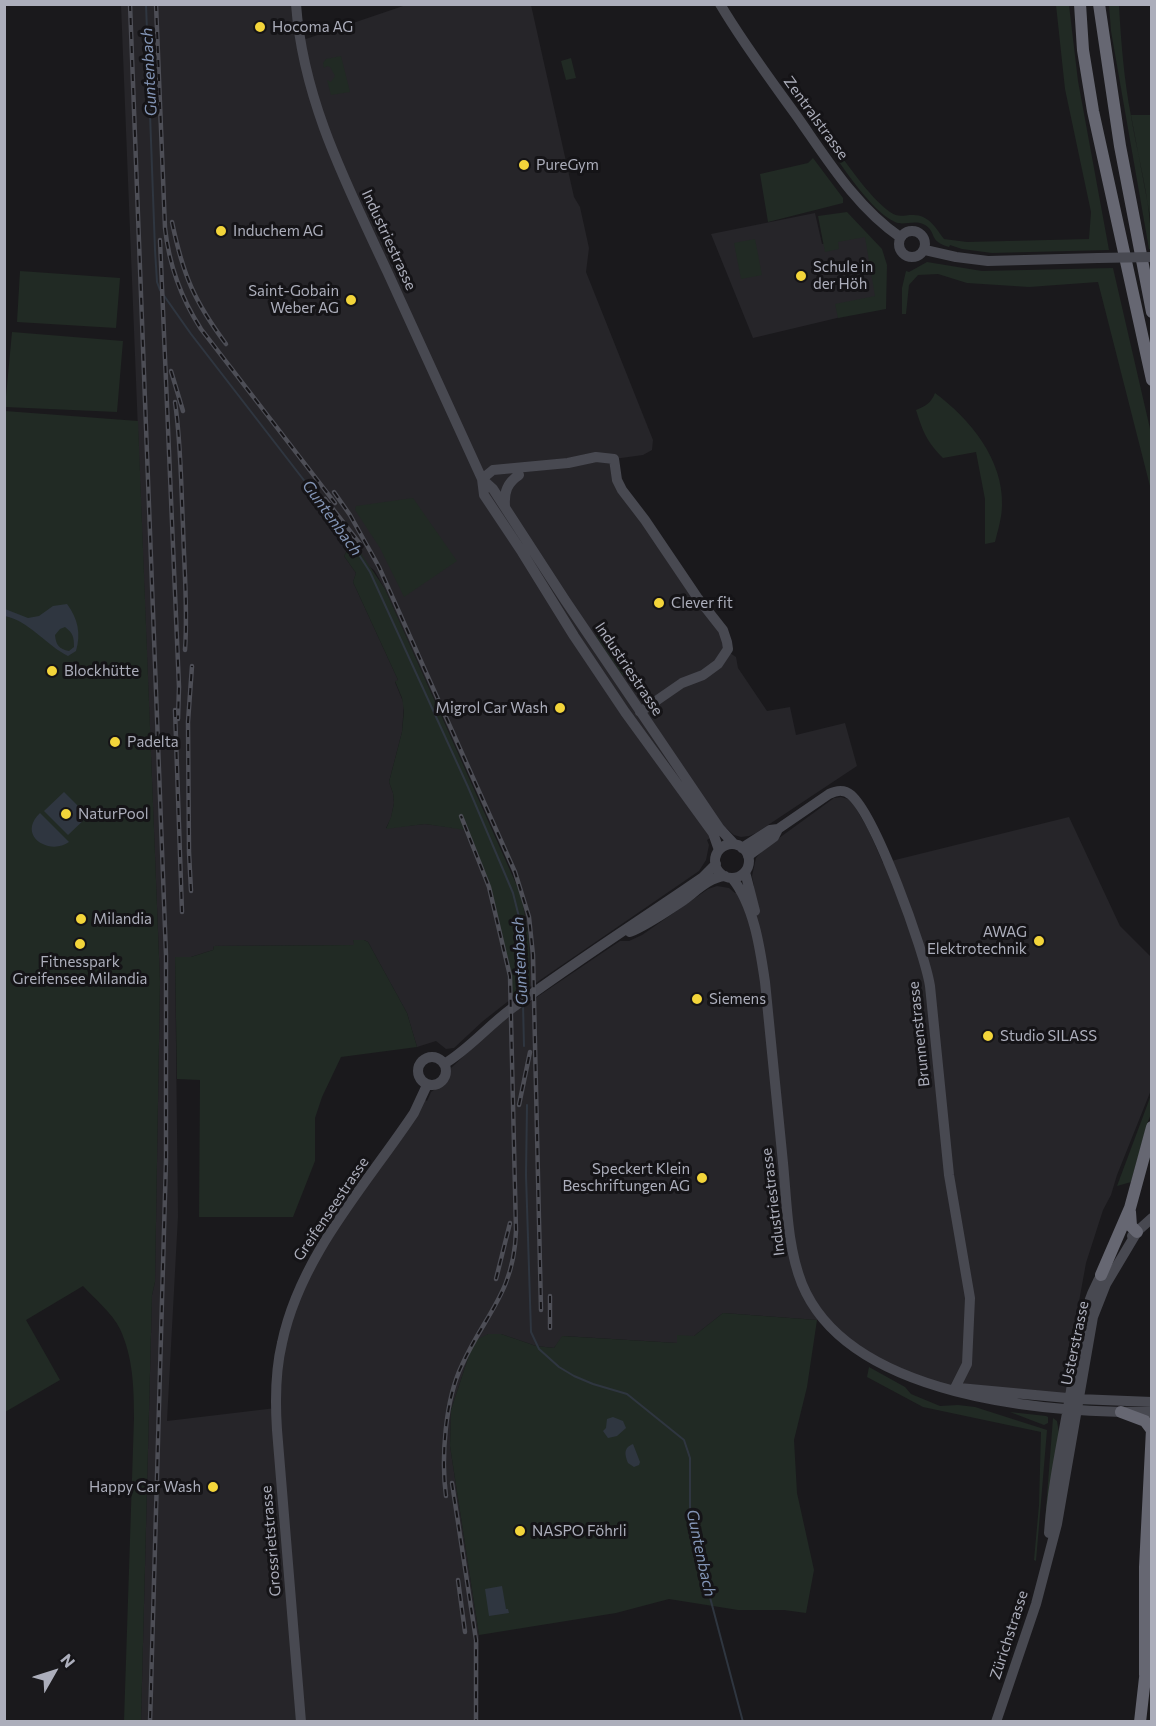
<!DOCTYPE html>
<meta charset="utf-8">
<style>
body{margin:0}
#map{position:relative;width:1156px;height:1726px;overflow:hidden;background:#1a191c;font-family:Commissioner,sans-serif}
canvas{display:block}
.frame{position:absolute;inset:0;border:6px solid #acaebb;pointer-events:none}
.north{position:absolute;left:24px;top:1642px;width:60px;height:60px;-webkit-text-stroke:4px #151417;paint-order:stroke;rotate:51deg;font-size:16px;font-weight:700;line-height:24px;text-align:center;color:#acaebb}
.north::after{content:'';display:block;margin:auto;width:21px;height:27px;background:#acaebb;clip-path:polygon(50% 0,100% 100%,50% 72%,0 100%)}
</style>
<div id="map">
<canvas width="1156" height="1726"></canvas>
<div class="frame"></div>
<div class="north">N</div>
</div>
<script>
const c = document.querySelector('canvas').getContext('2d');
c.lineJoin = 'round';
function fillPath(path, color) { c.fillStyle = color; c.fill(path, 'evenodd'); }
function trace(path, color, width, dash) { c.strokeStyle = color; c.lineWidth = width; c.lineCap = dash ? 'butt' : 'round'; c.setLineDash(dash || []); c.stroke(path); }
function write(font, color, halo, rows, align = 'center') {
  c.font = font + ' Commissioner,sans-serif'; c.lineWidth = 6; c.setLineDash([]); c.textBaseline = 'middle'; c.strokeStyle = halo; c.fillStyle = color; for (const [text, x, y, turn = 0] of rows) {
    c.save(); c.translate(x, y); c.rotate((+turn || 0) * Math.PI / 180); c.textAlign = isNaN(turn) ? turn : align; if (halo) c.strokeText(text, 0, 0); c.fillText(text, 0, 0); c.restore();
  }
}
const built = new Path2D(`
 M 121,5 L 296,5 L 300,41 L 406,5 L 531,5 L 574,197 L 580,207 L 589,248 L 586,272 L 653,440 L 652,450 L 643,455 L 614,459 L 617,480 L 718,623 L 730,653 L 736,657 L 738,668 L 767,711 L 790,707 L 796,735 L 845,723 L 857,766 L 756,833 L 749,836 L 741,837 L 734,835 L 726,828 L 707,840 L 709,845 L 706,860 L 699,871 L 530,987 L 529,937 L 521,895 L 512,872 L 385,589 L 374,570 L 347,551 L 344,556 L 356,573 L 353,582 L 398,680 L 395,682 L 404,704 L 402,732 L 389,782 L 393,793 L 394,803 L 391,818 L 386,828 L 425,824 L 465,829 L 489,887 L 509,970 L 511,999 L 483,1021 L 454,1048 L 446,1049 L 436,1041 L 417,1047 L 407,1013 L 368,942 L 364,940 L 353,940 L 355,945 L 214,946 L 213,950 L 191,957 L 175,957 L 178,1216 L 167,1421 L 276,1408 L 277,1375 L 303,1281 L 422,1098 L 427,1101 L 431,1092 L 447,1081 L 451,1068 L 485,1036 L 506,1018 L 602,953 L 620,941 L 629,941 L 642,935 L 708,889 L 717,886 L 729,888 L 735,893 L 754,886 L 752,876 L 756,858 L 764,849 L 834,798 L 841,797 L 851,800 L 868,829 L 883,863 L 1069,817 L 1120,926 L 1151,957 L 1151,1090 L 1117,1175 L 1111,1195 L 1103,1210 L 1086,1263 L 1078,1307 L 1075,1361 L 1069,1398 L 954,1390 L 873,1358 L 822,1316 L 817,1320 L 723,1313 L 694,1336 L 677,1343 L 563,1336 L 554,1348 L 536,1346 L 501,1334 L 488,1334 L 470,1352 L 451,1410 L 450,1446 L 479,1635 L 478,1721 L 141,1721 L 152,1295 L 155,1282 L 160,982 Z
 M 815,213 L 822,244 L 866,235 L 879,308 L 753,338 L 711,234 Z`);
const green = new Path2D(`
 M 1056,5 L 1069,5 L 1078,81 L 1109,250 L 992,253 L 962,249 L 950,245 L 949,247 C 927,241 938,231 923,224 C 913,220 903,226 895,222 C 871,211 843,167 827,145 L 830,142 C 849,165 867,195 890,212 C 898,218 904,215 912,215 C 928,214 936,228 944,239 L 967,242 L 1089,239 L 1091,212 L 1065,89 Z
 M 1109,5 L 1119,5 C 1121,42 1124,79 1131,116 C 1138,159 1152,204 1151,249 L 1149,249 L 1111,31 Z
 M 341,56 L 350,92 L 331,95 L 327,80 L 331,82 L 335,76 L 330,67 L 327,66 L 324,68 L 323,63 L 326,59 Z
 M 571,58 L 576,78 L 566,80 L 561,61 Z
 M 1131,115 L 1151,115 L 1151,221 Z
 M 813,158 L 843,198 L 843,203 L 768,222 L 760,174 L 808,163 Z
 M 847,212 L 882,249 L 887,265 L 886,309 L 838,318 L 835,304 L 875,296 L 865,237 L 838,242 L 839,249 L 825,252 L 818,216 Z
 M 755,239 L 762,275 L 741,279 L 734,243 Z
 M 927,262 L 982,271 L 1113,268 L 1151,433 L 1151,490 L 1098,282 L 1029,287 L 967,283 L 938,274 L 918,275 L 909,285 L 906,314 L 902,314 L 902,288 L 906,271 L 909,272 Z
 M 20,271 L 120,278 L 116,328 L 17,322 Z
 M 12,332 L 123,341 L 117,412 L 5,407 Z
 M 935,393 C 970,419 1003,459 1002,505 C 1002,517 998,530 995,542 L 985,544 L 985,499 L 976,452 L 943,458 C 927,442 923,432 916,410 C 926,406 931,403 935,393 Z
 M 5,411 L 138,421 L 160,982 L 155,1282 L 152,1295 L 141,1721 L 124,1721 L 134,1418 C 134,1388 133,1357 120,1329 C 112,1313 95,1299 83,1286 L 26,1320 L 60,1380 L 5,1412 Z
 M 413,498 L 457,561 L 404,597 L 380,548 L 355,510 L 356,506 Z
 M 348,534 L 385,589 L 521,895 L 529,937 L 530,987 L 511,999 L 509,970 L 489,887 L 465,830 L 425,824 L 386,829 L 391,817 L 394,803 L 393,793 L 389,782 L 402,732 L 404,711 L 402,698 L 395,681 L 398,680 L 353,582 L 356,573 L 344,556 L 347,551 Z
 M 598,635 L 626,674 L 623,676 L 596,636 Z
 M 353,940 L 364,940 L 368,942 L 407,1013 L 417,1047 L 341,1057 L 322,1097 L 315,1118 L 315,1161 L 293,1217 L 199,1217 L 200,1080 L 177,1079 L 175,957 L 191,957 L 213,950 L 214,946 L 354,945 Z
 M 1151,1095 L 1151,1114 L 1147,1124 L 1131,1182 L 1117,1186 Z
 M 723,1313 L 817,1320 L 807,1387 L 794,1440 L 797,1493 L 814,1570 L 806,1613 L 784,1610 L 738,1610 L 669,1599 L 616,1613 L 479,1635 L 450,1446 L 451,1410 L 470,1352 L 478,1339 L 488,1334 L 501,1334 L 536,1346 L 554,1348 L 562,1336 L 677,1343 L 677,1335 L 694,1336 Z
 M 869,1367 L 905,1387 L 911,1394 L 940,1406 L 958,1405 L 975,1407 L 1047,1430 L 1036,1561 L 1034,1560 L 1039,1505 L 1041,1432 L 923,1407 L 867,1377 Z
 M 1010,1412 L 1046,1416 L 1048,1417 L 1048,1423 L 1044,1425 Z
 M 1053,1418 L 1057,1421 L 1059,1433 L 1045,1522 Z`);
const water = new Path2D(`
 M 67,604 C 78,619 81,633 76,651 L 68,656 C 46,645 29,621 5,616 L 5,609 L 28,618 L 39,616 L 53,606 ZM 65,627 C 73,633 74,637 74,647 L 69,651 C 59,649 56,645 55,635 L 60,629 Z
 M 64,792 L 88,816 L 68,835 L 44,811 Z
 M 40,813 L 69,842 C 50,856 16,836 40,813 Z
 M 613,1417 L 623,1421 L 626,1428 L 617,1436 L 608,1438 L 603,1431 L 606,1428 L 607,1419 Z
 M 633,1444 L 640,1462 L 639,1465 L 634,1467 L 628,1463 C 625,1455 623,1448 633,1444 Z
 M 502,1586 L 506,1609 L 508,1609 L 509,1613 L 489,1616 L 485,1589 Z`);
const stream = new Path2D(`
 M 146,4 L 155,250 L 157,282 L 160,290 L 191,334 L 347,536 L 370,572 L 468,787 L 513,893 L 520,921 L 523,995
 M 523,1004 L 524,1046
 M 527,1105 L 526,1175 L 531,1332 L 539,1349 L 559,1367 L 574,1376 L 593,1384 L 627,1394 L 684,1440 L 690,1458 L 690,1511 L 694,1537 L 743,1722`);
const secondary = new Path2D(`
 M 296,4 C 303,101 347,185 387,271 C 419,340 450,410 482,479 L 484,495 L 522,552 L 574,636 L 625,712 L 713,833 L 719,850
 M 720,4 C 743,43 770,79 796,115 C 827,159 856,207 900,237
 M899 244a13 13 0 1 1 26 0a13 13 0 1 1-26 0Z
 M 925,250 L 956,257 L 988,261 L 1098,258
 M 614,459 L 617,480 L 622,490 L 645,520 L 697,597 L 723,630 L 727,642 L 728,649 L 718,664 L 703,675 L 682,683 L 640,712
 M 482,479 L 493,489 L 565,600 L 720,829 L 734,844
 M 482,479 L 493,470 L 568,463 L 596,457 L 614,459
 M 505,506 C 504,492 507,483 519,475
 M715 861a17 17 0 1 1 34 0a17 17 0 1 1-34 0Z
 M 742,848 L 770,830 L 778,829 L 829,794 C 837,790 844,789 851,795 C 876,817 924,950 930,986 L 949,1175 L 970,1298 L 967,1364 L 954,1390
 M 748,856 L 774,837 L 778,829
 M 745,872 L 755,911
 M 732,878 C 754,905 760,948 765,982 C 771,1042 777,1103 783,1163 C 787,1203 787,1246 802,1284 C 849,1398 1046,1413 1152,1412
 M 630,932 C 649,924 667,911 684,900 C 696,891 710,877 725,876
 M418 1071a14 14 0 1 1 28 0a14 14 0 1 1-28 0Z
 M 444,1064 C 468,1050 488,1026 511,1009 C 573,963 639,921 703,877 L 716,864
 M 1132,1236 L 1152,1218
 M 959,1388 L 1078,1399 L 1152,1402
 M 1049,1533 C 1052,1488 1062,1442 1070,1397 C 1077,1353 1080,1307 1105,1269
 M 301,1722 L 277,1430 C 275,1400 275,1372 282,1343 C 300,1256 366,1185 414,1113 L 427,1085
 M 996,1722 L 1036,1604 L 1057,1524 L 1093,1317 L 1106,1284 L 1137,1232`);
const highway = new Path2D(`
 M 1080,4 L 1083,50 L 1093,111 L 1152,380
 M 1099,4 L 1120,146 L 1152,312
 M 1130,1212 L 1131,1226 L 1137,1232
 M 1101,1275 L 1130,1208 L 1152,1127
 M 1121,1412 L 1145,1421 L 1151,1429
 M 1145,1675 L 1145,1567 L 1152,1429
 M 1140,1722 L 1146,1669`);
const rail = new Path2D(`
 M 130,4 L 166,955 L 166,1160 L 150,1722
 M 156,4 L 165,228 C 169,265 181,298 201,329 L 335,503
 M 172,222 C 183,275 194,301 226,344
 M 160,240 L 179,687 L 178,719
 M 171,371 L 183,411
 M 175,402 C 181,443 181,485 183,526 C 184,567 188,609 185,650
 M 334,492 L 350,515 L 379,567 L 515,872 L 529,917 L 533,955 L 541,1310
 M 325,499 L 360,544
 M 175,710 L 182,912
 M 191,891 L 189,852 L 188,722 L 192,666
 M 519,1105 L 530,1052
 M 496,1279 L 510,1223
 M 550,1296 L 550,1328
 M 452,1483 L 476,1640 L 476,1722
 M 446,1496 C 441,1458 445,1400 462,1365 C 485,1314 514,1293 516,1231 L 510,976 L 489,887 L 461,816
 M 458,1580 L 465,1632`);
const secondaryBridge = new Path2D(`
 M 1098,258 L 1152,257`);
const markers = [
 [260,27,6,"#f3d53a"],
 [524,165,6,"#f3d53a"],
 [221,231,6,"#f3d53a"],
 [801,276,6,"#f3d53a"],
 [351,300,6,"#f3d53a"],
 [659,603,6,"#f3d53a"],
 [52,671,6,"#f3d53a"],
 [560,708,6,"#f3d53a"],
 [115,742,6,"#f3d53a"],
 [66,814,6,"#f3d53a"],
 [81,919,6,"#f3d53a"],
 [1039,941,6,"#f3d53a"],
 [80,944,6,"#f3d53a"],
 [697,999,6,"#f3d53a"],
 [988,1036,6,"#f3d53a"],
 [702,1178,6,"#f3d53a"],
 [213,1487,6,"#f3d53a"],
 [520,1531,6,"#f3d53a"]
];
const poiNames = [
 ["Hocoma AG",272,27],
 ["PureGym",536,165],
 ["Induchem AG",233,231],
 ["Schule in",813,267],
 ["der Höh",813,284],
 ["Saint-Gobain",339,291,"right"],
 ["Weber AG",339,308,"right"],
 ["Clever fit",671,603],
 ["Blockhütte",64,671],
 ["Migrol Car Wash",548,708,"right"],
 ["Padelta",127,742],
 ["NaturPool",78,814],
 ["Milandia",93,919],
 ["AWAG",1027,932,"right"],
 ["Elektrotechnik",1027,949,"right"],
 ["Fitnesspark",80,962,"center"],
 ["Greifensee Milandia",80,979,"center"],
 ["Siemens",709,999],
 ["Studio SILASS",1000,1036],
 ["Speckert Klein",690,1169,"right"],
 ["Beschriftungen AG",690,1186,"right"],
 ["Happy Car Wash",201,1487,"right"],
 ["NASPO Föhrli",532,1531]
];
const streetNames = [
 ["Zentralstrasse",816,118,54],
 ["Industriestrasse",389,240,65],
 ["Industriestrasse",629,669,56],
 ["Brunnenstrasse",919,1034,-96],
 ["Industriestrasse",773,1202,-97],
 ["Greifenseestrasse",331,1209,-56],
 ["Usterstrasse",1075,1343,-78],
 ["Grossrietstrasse",271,1541,-95],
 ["Zürichstrasse",1009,1635,-72]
];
const waterNames = [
 ["Guntenbach",149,72,-93],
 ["Guntenbach",332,518,54],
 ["Guntenbach",520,961,-93],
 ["Guntenbach",701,1553,78]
];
fillPath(built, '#262529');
fillPath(green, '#212a24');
fillPath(water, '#2f3640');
trace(stream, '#2f3640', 2);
trace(secondary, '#484951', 10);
trace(highway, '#666772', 12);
trace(rail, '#4d4e56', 4.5);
trace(rail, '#151417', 2, [7]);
trace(secondaryBridge, '#484951', 10);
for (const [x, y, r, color] of markers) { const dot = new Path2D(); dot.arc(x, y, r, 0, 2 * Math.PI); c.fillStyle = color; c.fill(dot); trace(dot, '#151417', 2); }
write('15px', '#acaebb', '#151417', poiNames, 'left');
write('15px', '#acaebb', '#151417', streetNames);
write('italic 16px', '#8395b6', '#151417', waterNames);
</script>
